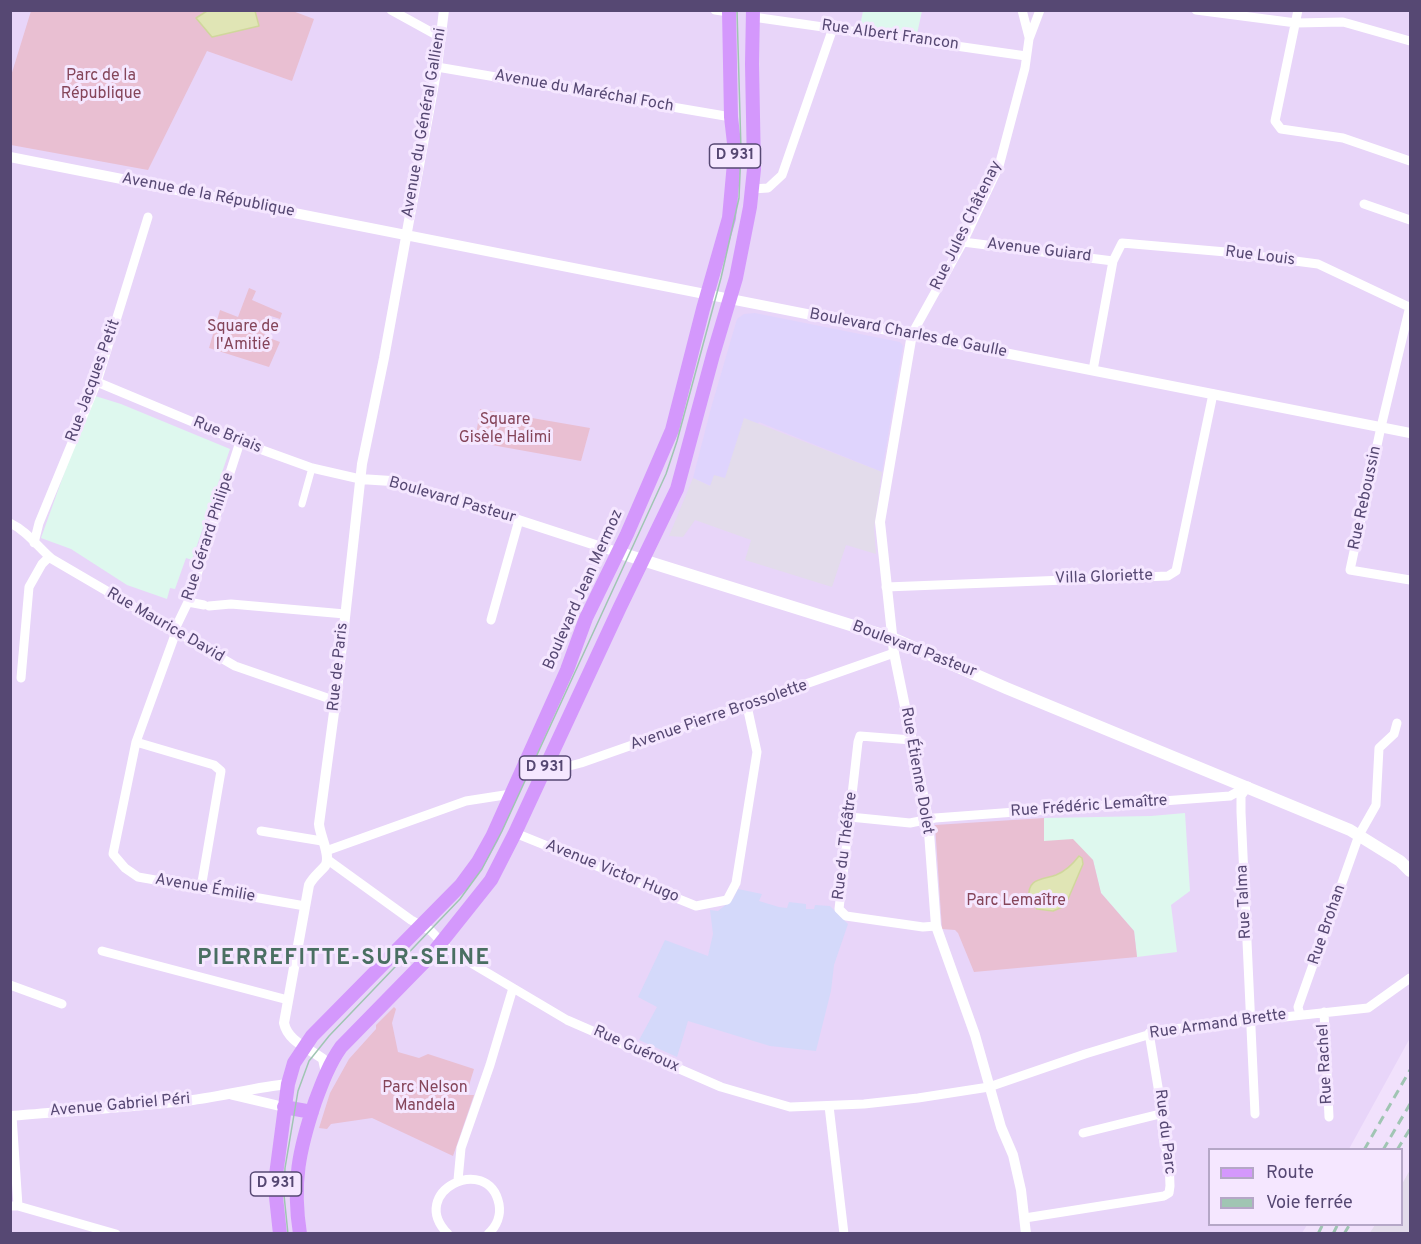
<!DOCTYPE html>
<meta charset="utf-8">
<style>
body{margin:0}
#map{position:relative;width:1421px;height:1244px;overflow:hidden;background:#f1e1fc;font-family:Overpass,sans-serif}
canvas{display:block}
.frame{position:absolute;inset:0;border:12px solid #564873;pointer-events:none}
.legend{position:absolute;left:1208px;top:1148px;width:195px;height:78px;box-sizing:border-box;background:#f5e7ff;border:2px solid #b5a7c7;margin:0;padding:8px 10px;list-style:none;font-size:18px;color:#564873}
.legend li{display:flex;align-items:center;gap:12px;height:30px}
.legend b{width:30px;border:2px solid #b5a7c7}
</style>
<div id="map">
<canvas width="1421" height="1244"></canvas>
<div class="frame"></div>
<ul class="legend">
<li><b style="height:8px;background:#d498fc"></b>Route</li>
<li><b style="height:8px;background:#a0c5b3"></b>Voie ferrée</li>
</ul>
</div>
<script>
const c = document.querySelector('canvas').getContext('2d');
c.lineJoin = 'round';
function fillPath(path, color) { c.fillStyle = color; c.fill(path, 'evenodd'); }
function trace(path, color, width, dash) { c.strokeStyle = color; c.lineWidth = width; c.lineCap = dash ? 'butt' : 'round'; c.setLineDash(dash || []); c.stroke(path); }
function write(font, color, halo, rows, align = 'center') {
  c.font = font + ' Overpass,sans-serif'; c.lineWidth = 6; c.setLineDash([]); c.textBaseline = 'middle'; c.strokeStyle = halo; c.fillStyle = color; for (const [text, x, y, turn = 0] of rows) {
    c.save(); c.translate(x, y); c.rotate((+turn || 0) * Math.PI / 180); c.textAlign = isNaN(turn) ? turn : align; if (halo) c.strokeText(text, 0, 0); c.fillText(text, 0, 0); c.restore();
  }
}
const residential = new Path2D(`
 M 10,11 L 1410,11 L 1410,1038 L 1349,1149 L 1210,1150 L 1210,1224 L 1307,1225 L 1302,1233 L 11,1233 Z`);
const commercial = new Path2D(`
 M 755,313 L 900,342 L 903,346 L 882,472 L 759,422 L 725,478 L 711,486 L 693,478 L 711,408 L 737,319 L 744,314 Z`);
const industrial = new Path2D(`
 M 744,418 L 882,472 L 874,528 L 876,554 L 846,545 L 832,587 L 745,560 L 751,540 L 695,520 L 683,537 L 669,536 L 693,478 L 710,486 L 714,475 L 725,478 Z
 M 1410,1170 L 1410,1233 L 1369,1234 L 1375,1225 L 1402,1224 L 1402,1184 Z`);
const education = new Path2D(`
 M 863,11 L 922,11 L 917,34 L 860,26 Z
 M 92,395 L 121,404 L 230,449 L 192,560 L 186,558 L 175,589 L 170,588 L 167,599 L 127,585 L 71,549 L 41,538 Z
 M 1185,813 L 1190,891 L 1171,905 L 1177,952 L 1137,957 L 1134,931 L 1101,893 L 1093,860 L 1048,841 L 1044,842 L 1044,818 L 1151,816 Z`);
const medical = new Path2D(`
 M 738,889 L 762,894 L 759,901 L 779,907 L 787,908 L 789,902 L 806,904 L 806,909 L 814,909 L 815,905 L 830,906 L 848,924 L 834,965 L 831,991 L 816,1051 L 770,1046 L 688,1021 L 677,1057 L 639,1040 L 657,1007 L 638,997 L 665,940 L 708,956 L 713,934 L 710,910 L 718,911 L 733,899 Z`);
const green = new Path2D(`
 M 290,10 L 314,19 L 292,81 L 207,51 L 148,170 L 11,145 L 10,79 L 31,11 Z
 M 249,288 L 256,291 L 252,300 L 282,313 L 280,319 L 271,316 L 264,336 L 280,342 L 269,367 L 209,348 L 220,310 L 238,317 Z
 M 480,409 L 590,428 L 581,461 L 475,442 Z
 M 1044,818 L 1044,841 L 1073,839 L 1093,860 L 1101,893 L 1134,931 L 1137,957 L 974,972 L 958,933 L 955,930 L 942,929 L 935,825 Z
 M 394,1007 L 396,1009 L 392,1023 L 398,1052 L 419,1058 L 428,1054 L 474,1069 L 466,1095 L 474,1095 L 453,1156 L 372,1118 L 331,1124 L 327,1129 L 319,1128 L 330,1093 L 349,1059 L 376,1029 L 376,1025 Z`);
const water = new Path2D(`
 M 207,11 L 255,11 L 259,26 L 212,37 L 196,18 Z
 M 1079,856 L 1082,858 L 1083,864 L 1065,906 L 1053,911 L 1037,909 L 1029,898 C 1027,878 1042,880 1056,875 C 1066,871 1073,864 1079,856 Z`);
const pedestrian = new Path2D(`
 M 302,504 L 312,468`);
const minor = new Path2D(`
 M 391,10 L 440,37
 M 715,10 L 729,12
 M 1022,10 L 1029,37
 M 1196,10 L 1296,23 L 1343,22 L 1410,41
 M 1298,10 L 1275,121 L 1281,129 L 1343,138 L 1410,161
 M 753,17 L 1026,56
 M 437,67 L 731,117
 M 752,189 L 768,188 L 782,175 L 833,28
 M 1364,204 L 1410,220
 M 963,242 L 1113,261
 M 1410,306 L 1381,427 L 1350,570 L 1410,580
 M 912,334 L 963,242 L 999,166 L 1025,68 L 1029,39 L 1040,10
 M 1093,370 L 1113,261 L 1122,243 L 1226,252 L 1318,264 L 1409,307
 M 97,382 L 243,443 L 312,468 L 360,479
 M 10,523 C 27,531 38,547 52,559 L 235,666 L 336,701
 M 34,543 L 39,523 L 97,382 L 148,217
 M 886,587 L 1168,576 L 1176,571 L 1213,394
 M 188,602 L 204,605
 M 209,606 L 231,604 L 345,614
 M 491,620 L 519,520
 M 174,631 L 188,602 L 240,442
 M 176,632 L 136,742 L 113,854 L 125,868 L 138,877 L 305,906
 M 21,678 L 29,587 L 42,564 L 49,557
 M 912,740 L 860,736 L 858,742 L 839,909 L 846,916 L 923,927 L 936,926
 M 136,742 L 214,765 L 221,771 L 201,888
 M 542,773 L 581,763 L 894,653
 M 1246,789 L 1241,796 L 1241,812 L 1255,1114
 M 850,817 L 910,823 L 935,818 L 1230,796 L 1248,786
 M 261,831 L 322,841
 M 515,833 L 696,906 L 727,900 L 736,883 L 757,752 L 747,706
 M 326,851 L 466,801 L 511,794
 M 328,860 L 411,920 L 431,931 L 449,950 L 567,1020 L 721,1087 L 790,1107 L 864,1104 L 918,1098 L 989,1087 L 1085,1054 L 1164,1030 L 1368,1008 L 1410,978
 M 102,951 L 288,1000
 M 10,985 L 62,1004
 M 1324,1012 L 1329,1117
 M 1300,1015 L 1298,1007 L 1359,835 L 1376,805 L 1379,748 L 1394,734 L 1397,723
 M 829,1106 L 844,1234
 M 12,1116 L 18,1206
 M 1083,1133 L 1160,1114
 M 458,1180 L 461,1148 L 490,1065 L 513,988
 M 10,1206 L 18,1206 L 116,1234
 M 1025,1218 L 1164,1196 L 1169,1193 L 1170,1186 L 1169,1159 L 1164,1142 L 1160,1099 L 1149,1033
 M 448,1234 C 406,1192 488,1152 499,1204 C 501,1215 497,1226 488,1234`);
const tertiary = new Path2D(`
 M 10,157 L 1410,433
 M 912,334 L 880,522 L 894,653 L 928,819 L 936,926 L 975,1035 L 1001,1127 L 1013,1155 L 1021,1190 L 1026,1234
 M 360,479 L 391,481 L 466,503 L 617,552
 M 326,1073 L 323,1059 C 309,1048 288,1042 284,1023 L 309,885 C 313,877 319,873 325,866 C 332,857 320,837 319,824 L 337,690 L 362,464 L 384,358 L 437,67 L 444,10
 M 233,1095 L 284,1107
 M 10,1116 C 71,1111 132,1107 193,1100 C 225,1096 256,1087 288,1084`);
const secondary = new Path2D(`
 M 617,552 L 892,638 L 1006,688 L 1350,830 L 1400,861 L 1410,871`);
const primary = new Path2D(`
 M 284,1107 L 312,1112
 M 280,1234 L 276,1197 L 276,1175 L 288,1084 L 294,1063 L 312,1036 L 461,885 L 478,862 L 492,837 L 567,670 L 586,618 L 627,534 L 672,430 L 703,309 L 729,218 L 735,152 L 731,117 L 729,10
 M 300,1234 C 292,1183 299,1150 315,1102 C 322,1083 329,1064 341,1047 L 432,954 L 491,880 L 515,833 L 620,607 L 677,489 L 713,355 L 736,278 L 750,207 L 754,169 L 752,64 L 753,10`);
const tram = new Path2D(`
 M 288,1234 L 284,1195 L 285,1168 L 298,1091 L 309,1061 L 329,1036 L 460,899 L 482,869 L 502,831 L 666,474 L 677,441 L 721,278 L 739,198 L 741,150 L 737,10`);
const rail = new Path2D(`
 M 1364,1150 L 1410,1070
 M 1383,1150 L 1410,1104
 M 1397,1150 L 1410,1129
 M 1318,1234 L 1323,1224
 M 1333,1234 L 1338,1224
 M 1344,1234 L 1350,1224`);
const shields = [
 [735,156,51],
 [545,768,51],
 [276,1184,51]
];
const shieldNames = [
 ["D 931",735,156],
 ["D 931",545,768],
 ["D 931",276,1184]
];
const streetNames = [
 ["Rue Albert Francon",890,36,8],
 ["Avenue du Maréchal Foch",584,92,10],
 ["Avenue du Général Gallieni",425,123,-80],
 ["Avenue de la République",208,196,11],
 ["Rue Jules Châtenay",967,226,-64],
 ["Avenue Guiard",1039,251,7],
 ["Rue Louis",1260,257,7],
 ["Boulevard Charles de Gaulle",908,334,11],
 ["Rue Jacques Petit",94,381,-70],
 ["Rue Briais",227,436,22],
 ["Rue Reboussin",1366,498,-78],
 ["Boulevard Pasteur",452,501,16],
 ["Rue Gérard Philipe",209,537,-72],
 ["Villa Gloriette",1104,578,-2],
 ["Boulevard Jean Mermoz",584,590,-66],
 ["Rue Maurice David",165,626,30],
 ["Boulevard Pasteur",914,650,21],
 ["Rue de Paris",339,667,-84],
 ["Avenue Pierre Brossolette",719,716,-19],
 ["Rue Étienne Dolet",916,771,80],
 ["Rue Frédéric Lemaître",1089,807,-4],
 ["Rue du Théâtre",846,846,-83],
 ["Avenue Victor Hugo",612,872,22],
 ["Avenue Émilie",205,889,10],
 ["Rue Talma",1245,902,-93],
 ["Rue Brohan",1328,925,-71],
 ["Rue Armand Brette",1218,1025,-8],
 ["Rue Guéroux",636,1050,24],
 ["Rue Rachel",1326,1064,-93],
 ["Avenue Gabriel Péri",120,1106,-5],
 ["Rue du Parc",1164,1132,83]
];
const parkNames = [
 ["Parc de la",101,77],
 ["République",101,95],
 ["Square de",243,328],
 ["l'Amitié",243,346],
 ["Square",505,421],
 ["Gisèle Halimi",505,439],
 ["Parc Lemaître",1016,902],
 ["Parc Nelson",425,1089],
 ["Mandela",425,1107]
];
const districtNames = [
 ["PIERREFITTE-SUR-SEINE",344,960]
];
fillPath(residential, '#e8d5f9');
fillPath(commercial, '#dfd4fd');
fillPath(industrial, '#e3dceb');
fillPath(education, '#def8ee');
fillPath(medical, '#d4d9fa');
fillPath(green, '#e9bfd2');
fillPath(water, '#e0e5b5');
trace(water, '#d0d79c', 1.5);
trace(pedestrian, '#fff', 7);
trace(minor, '#fff', 9);
trace(tertiary, '#fff', 10);
trace(secondary, '#fff', 12);
trace(primary, '#d498fc', 14);
trace(tram, '#a0c5b3', 1.5);
trace(rail, '#a0c5b3', 3, [9, 6]);
for (const [x, y, w] of shields) { const box = new Path2D(); box.roundRect(x - w / 2, y - 12, w, 24, 4.5); c.fillStyle = '#f5e7ff'; c.fill(box); trace(box, '#564873', 1.5); }
write('bold 15px', '#564873', null, shieldNames);
write('16px', '#564873', '#f5e7ff', streetNames);
write('16px', '#85455a', '#f5e7ff', parkNames);
c.letterSpacing = '1.5px';
write('bold 22px', '#4a6f62', '#f5e7ff', districtNames);
c.letterSpacing = '0px';
</script>
